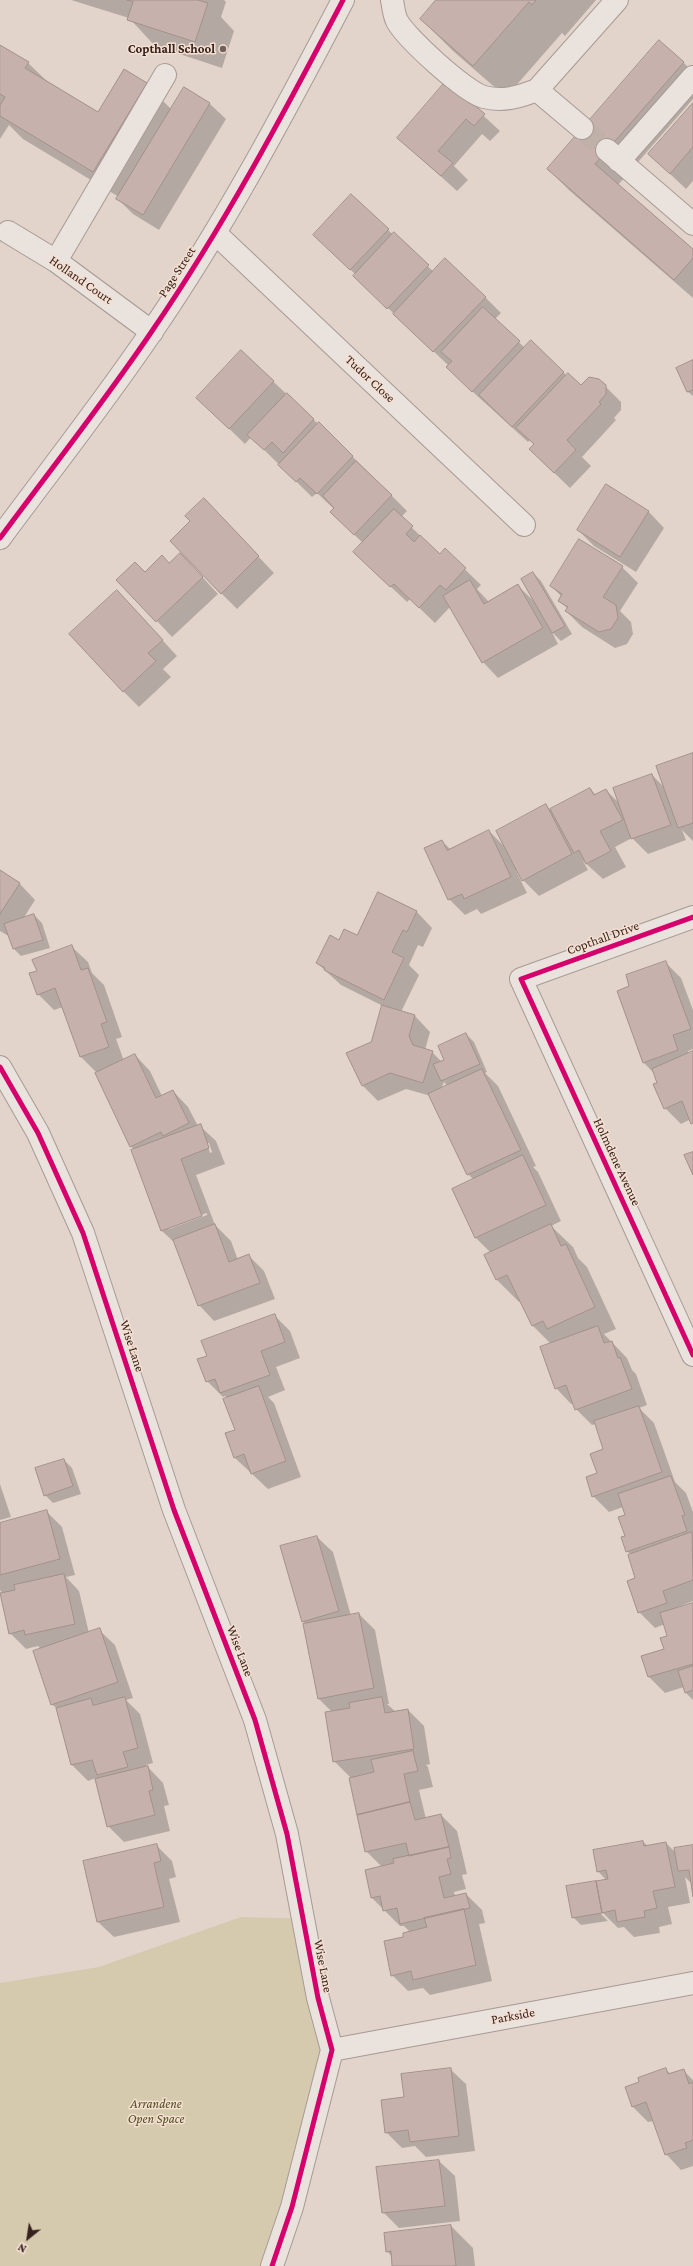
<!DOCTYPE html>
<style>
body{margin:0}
#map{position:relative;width:693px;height:2266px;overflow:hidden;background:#e2d4cb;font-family:"Crimson Pro",serif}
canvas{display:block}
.north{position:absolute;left:8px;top:2218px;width:40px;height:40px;-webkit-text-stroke:3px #f4dfd1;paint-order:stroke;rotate:210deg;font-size:11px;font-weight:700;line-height:16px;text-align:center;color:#35211d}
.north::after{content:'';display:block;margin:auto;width:14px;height:18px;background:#35211d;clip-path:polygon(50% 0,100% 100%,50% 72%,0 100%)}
</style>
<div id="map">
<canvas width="693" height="2266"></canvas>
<div class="north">N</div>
</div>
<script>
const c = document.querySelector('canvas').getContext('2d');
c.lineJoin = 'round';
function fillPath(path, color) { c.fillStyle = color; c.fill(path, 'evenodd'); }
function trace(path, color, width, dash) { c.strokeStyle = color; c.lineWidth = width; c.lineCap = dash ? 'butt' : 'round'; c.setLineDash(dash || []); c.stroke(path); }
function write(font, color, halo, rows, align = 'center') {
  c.font = font + ' "Crimson Pro",serif'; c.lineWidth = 3; c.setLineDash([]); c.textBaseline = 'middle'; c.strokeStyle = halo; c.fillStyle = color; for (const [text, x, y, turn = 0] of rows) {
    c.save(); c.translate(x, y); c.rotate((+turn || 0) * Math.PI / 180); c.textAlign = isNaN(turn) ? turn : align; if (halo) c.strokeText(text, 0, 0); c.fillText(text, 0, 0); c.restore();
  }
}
const green = new Path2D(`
 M 241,1917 L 311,1919 L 341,2057 L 271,2266 L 0,2266 L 0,1983 L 99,1967 Z`);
const shadow = new Path2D(`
 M 71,0 L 224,0 L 226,2 L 221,17 L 234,31 L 222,68 L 155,46 L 129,18 Z
 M 438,0 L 596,0 L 565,36 L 562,33 L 506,97 L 453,51 L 421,19 Z
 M 0,46 L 28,63 L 50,84 L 99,114 L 146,84 L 171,109 L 184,88 L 210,104 L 226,119 L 159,230 L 133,214 L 118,199 L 119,197 L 23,139 L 9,125 L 0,139 Z
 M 683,62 L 693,72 L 693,99 L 618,185 L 693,250 L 693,298 L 570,191 L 548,169 Z
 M 447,82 L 500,131 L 490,141 L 482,134 L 454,166 L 468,180 L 457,191 L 398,138 Z
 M 693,104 L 693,181 L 686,189 L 649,154 Z
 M 388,230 L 434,272 L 485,297 L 501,313 L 495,319 L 525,348 L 531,341 L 567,376 L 581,387 L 605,386 L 621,402 L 621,410 L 614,418 L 616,420 L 582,457 L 591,466 L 570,488 L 546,465 L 535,444 L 530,440 L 528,442 L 463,383 L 449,366 L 370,291 L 355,274 L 330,251 Z
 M 241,351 L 353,457 L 407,511 L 401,517 L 440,555 L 445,550 L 481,585 L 477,589 L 489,602 L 518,586 L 535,602 L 533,573 L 541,581 L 572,634 L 561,641 L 552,632 L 558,644 L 498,678 L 483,662 L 450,607 L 435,623 L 410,599 L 407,602 L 370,567 L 363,543 L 347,528 L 334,509 L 317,493 L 312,497 L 251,437 L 245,444 L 213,413 Z
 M 693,361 L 693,396 L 688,392 L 677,369 Z
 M 606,485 L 649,512 L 664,528 L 636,572 L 594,546 L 578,530 Z
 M 219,515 L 274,573 L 237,609 L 221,593 Z
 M 170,564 L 196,570 L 218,594 L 172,637 L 157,621 L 145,574 Z
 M 622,567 L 638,583 L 620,611 L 631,622 L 633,634 L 627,644 L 615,648 L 582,627 L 566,611 L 568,609 L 559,601 L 562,597 L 551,586 Z
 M 132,607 L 177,656 L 163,669 L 171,677 L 139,707 L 123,691 Z
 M 693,754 L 693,841 L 682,830 L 686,840 L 648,854 L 632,838 L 615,847 L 626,867 L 603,879 L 583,861 L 588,870 L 539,896 L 523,880 L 518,870 L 516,871 L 527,893 L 481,914 L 477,909 L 465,915 L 449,899 L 442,841 L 450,849 L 489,831 L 504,846 L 546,805 L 550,810 L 590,789 L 596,795 L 606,790 L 620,804 L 652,775 L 665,788 Z
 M 0,871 L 20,884 L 35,900 L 23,919 L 34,915 L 42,923 L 50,948 L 21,956 L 13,948 L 10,937 L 0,931 Z
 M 378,894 L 417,912 L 432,928 L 423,947 L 418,945 L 409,965 L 419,975 L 401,1012 L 415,1016 L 430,1032 L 425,1050 L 432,1052 L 442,1062 L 445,1060 L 466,1034 L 474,1042 L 487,1072 L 485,1073 L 498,1086 L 536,1166 L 533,1167 L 538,1172 L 561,1221 L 551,1226 L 573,1247 L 578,1258 L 587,1267 L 616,1329 L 604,1334 L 627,1358 L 632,1370 L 636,1374 L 647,1405 L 639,1408 L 654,1423 L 675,1482 L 686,1493 L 693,1512 L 693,1601 L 678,1607 L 679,1609 L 693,1604 L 693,1700 L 685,1692 L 684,1687 L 665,1693 L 649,1677 L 643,1657 L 665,1650 L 669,1636 L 665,1624 L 655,1628 L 639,1612 L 637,1578 L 631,1555 L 627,1551 L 626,1515 L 623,1507 L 609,1512 L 593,1496 L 605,1450 L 596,1424 L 592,1425 L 576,1409 L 574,1403 L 571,1404 L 556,1388 L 551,1344 L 533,1326 L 521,1301 L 519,1302 L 497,1280 L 491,1253 L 476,1238 L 453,1190 L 474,1180 L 468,1174 L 431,1096 L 406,1089 L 378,1101 L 362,1085 L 383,1006 L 341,985 L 317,963 L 339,941 L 358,936 ZM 444,1082 L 448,1086 L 441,1089 Z
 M 72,947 L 88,962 L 92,973 L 104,985 L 122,1037 L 116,1039 L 124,1061 L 135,1055 L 150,1071 L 162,1096 L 173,1091 L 188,1107 L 198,1126 L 200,1126 L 216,1141 L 225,1164 L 196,1175 L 215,1225 L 231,1241 L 238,1260 L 248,1255 L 264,1271 L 275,1299 L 214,1321 L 199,1305 L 176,1244 L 162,1231 L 132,1151 L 134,1150 L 131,1146 L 97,1073 L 81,1057 L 63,1007 L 54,1010 L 38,994 L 38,971 ZM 207,1143 L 209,1143 L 212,1152 L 210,1153 ZM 207,1213 L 207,1215 L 169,1229 L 169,1227 Z
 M 665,962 L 681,978 L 693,1010 L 693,1049 L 688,1051 L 689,1054 L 693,1052 L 693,1125 L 691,1119 L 681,1124 L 665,1108 L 659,1083 L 654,1073 L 644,1063 L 618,991 L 631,987 Z
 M 274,1315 L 290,1331 L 300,1358 L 276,1367 L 285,1390 L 268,1397 L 274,1403 L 301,1477 L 268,1489 L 235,1458 L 236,1430 L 228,1399 L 225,1396 L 223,1397 L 207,1381 L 208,1356 Z
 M 64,1460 L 72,1468 L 81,1494 L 53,1503 L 45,1495 Z
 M 0,1484 L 11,1517 L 0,1520 Z
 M 46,1511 L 62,1527 L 75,1575 L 66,1577 L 79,1591 L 89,1633 L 99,1630 L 115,1645 L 133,1698 L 126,1700 L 140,1714 L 153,1763 L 146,1765 L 163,1783 L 169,1805 L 164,1806 L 170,1831 L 124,1842 L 108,1826 L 96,1778 L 88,1781 L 72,1765 L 57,1709 L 52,1704 L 41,1649 L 38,1646 L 26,1649 L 10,1633 L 3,1594 L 0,1590 L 0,1524 Z
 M 317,1537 L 333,1552 L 351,1616 L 359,1614 L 375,1630 L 389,1704 L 387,1704 L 396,1712 L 408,1710 L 424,1726 L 430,1764 L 426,1765 L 428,1767 L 433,1787 L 419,1790 L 426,1819 L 441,1815 L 457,1831 L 467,1874 L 462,1875 L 466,1889 L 454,1892 L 455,1896 L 466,1894 L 482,1910 L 485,1923 L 479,1924 L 492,1981 L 430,1995 L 423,1988 L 408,1991 L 392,1975 L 404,1937 L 410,1932 L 404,1926 L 400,1926 L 372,1898 L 382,1867 L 366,1851 L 350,1777 L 334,1761 L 332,1712 L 319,1699 L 306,1625 L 303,1621 Z
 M 643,1842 L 648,1846 L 666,1843 L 676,1853 L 693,1846 L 693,1891 L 692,1884 L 685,1877 L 690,1903 L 668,1907 L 672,1924 L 659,1927 L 660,1933 L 634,1937 L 624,1927 L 618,1928 L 602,1912 L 599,1912 L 608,1921 L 581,1925 L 573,1917 L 606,1880 L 598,1871 Z
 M 156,1845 L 172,1861 L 176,1877 L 169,1879 L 180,1922 L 114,1937 L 98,1922 Z
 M 450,2069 L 466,2084 L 475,2151 L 426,2157 L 415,2146 L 402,2148 L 386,2132 L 405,2098 Z
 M 666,2070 L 671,2074 L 683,2070 L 693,2080 L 693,2166 L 681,2170 L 666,2154 L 654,2121 L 648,2122 L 633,2107 Z
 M 439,2161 L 455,2176 L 460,2221 L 399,2228 L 383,2212 Z
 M 451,2226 L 473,2248 L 475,2266 L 393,2266 L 392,2257 L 387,2251 Z`);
const building = new Path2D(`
 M 127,0 L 198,0 L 208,3 L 195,42 L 127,20 L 133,2 Z
 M 436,0 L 536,0 L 532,5 L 529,2 L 473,66 L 420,19 Z
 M 659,40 L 684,62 L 595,164 L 693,249 L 693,258 L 674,280 L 547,169 Z
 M 0,45 L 29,62 L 25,68 L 98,112 L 124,69 L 147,83 L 93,172 L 0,116 L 0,105 L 5,97 L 0,94 Z
 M 446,81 L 485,114 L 474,126 L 466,119 L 438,151 L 453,163 L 441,176 L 397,138 Z
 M 184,87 L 210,103 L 143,215 L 116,199 Z
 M 693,103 L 693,147 L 670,174 L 648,154 Z
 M 351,194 L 389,229 L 350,270 L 313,235 Z
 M 394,232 L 429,265 L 387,309 L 353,276 Z
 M 445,258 L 486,297 L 433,352 L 393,314 Z
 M 483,307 L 520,341 L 472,392 L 446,367 L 452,361 L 441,352 Z
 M 531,340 L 564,372 L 512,427 L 479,395 Z
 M 241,350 L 274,381 L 229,429 L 196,398 Z
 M 693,360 L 693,390 L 687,392 L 676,368 Z
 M 568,373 L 581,385 L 589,377 L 599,379 L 606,385 L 606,394 L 599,402 L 601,404 L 567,440 L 576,450 L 554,473 L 529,449 L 534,444 L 516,428 Z
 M 287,393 L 314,419 L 283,453 L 272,442 L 264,450 L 247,435 Z
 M 319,422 L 353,456 L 317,494 L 300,478 L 296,482 L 278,465 Z
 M 356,461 L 392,495 L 354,535 L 330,512 L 334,508 L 323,496 Z
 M 606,484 L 649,511 L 620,557 L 577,530 Z
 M 204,498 L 259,556 L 221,594 L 170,541 L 190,521 L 185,516 Z
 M 394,509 L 413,526 L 406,534 L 414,542 L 420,535 L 440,554 L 445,548 L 466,568 L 446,590 L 440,585 L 419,608 L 394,584 L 390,587 L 353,552 Z
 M 579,539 L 623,566 L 603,597 L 616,605 L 618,618 L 611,629 L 599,632 L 565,611 L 568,607 L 558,601 L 562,594 L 550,586 Z
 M 180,553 L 203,577 L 156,622 L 116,580 L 135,562 L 145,572 L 162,555 L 169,563 Z
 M 533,572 L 565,626 L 552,633 L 521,579 Z
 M 470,580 L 484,604 L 518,584 L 543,628 L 482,663 L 443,596 Z
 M 117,590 L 163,640 L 148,653 L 156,661 L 123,692 L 69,634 Z
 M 693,753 L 693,823 L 678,828 L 656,766 Z
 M 652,774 L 671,825 L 631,839 L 613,788 Z
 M 590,788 L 594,795 L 606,789 L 623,820 L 600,831 L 611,851 L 586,864 L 579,850 L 574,853 L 550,809 Z
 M 546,804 L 572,854 L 522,881 L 496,831 Z
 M 489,830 L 511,877 L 464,899 L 462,894 L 448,900 L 424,848 L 442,840 L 447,850 Z
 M 0,870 L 20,883 L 0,914 Z
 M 378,892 L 417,911 L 407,932 L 403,930 L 392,952 L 404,958 L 384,1000 L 324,970 L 325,968 L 316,963 L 330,935 L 339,940 L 344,929 L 357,935 Z
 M 34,914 L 43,940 L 13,949 L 4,924 Z
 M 72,945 L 81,970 L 88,968 L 107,1022 L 101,1024 L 109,1047 L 80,1057 L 55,988 L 37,995 L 29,973 L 37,971 L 32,960 Z
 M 666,961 L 691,1029 L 673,1035 L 678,1050 L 643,1063 L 617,991 L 629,986 L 626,975 Z
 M 382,1005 L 415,1015 L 409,1036 L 413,1045 L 433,1051 L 423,1083 L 390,1073 L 362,1086 L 346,1053 L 371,1042 Z
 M 466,1033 L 480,1064 L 441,1081 L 433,1064 L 444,1060 L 438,1046 Z
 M 693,1051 L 693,1123 L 691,1124 L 682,1101 L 664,1109 L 653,1084 L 657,1083 L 652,1069 Z
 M 135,1054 L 156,1098 L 173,1090 L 189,1123 L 163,1136 L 161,1132 L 130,1147 L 95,1073 Z
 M 482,1069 L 521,1150 L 467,1175 L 428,1094 Z
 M 201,1124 L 209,1148 L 181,1159 L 202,1216 L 161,1231 L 131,1150 Z
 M 693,1152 L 693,1175 L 684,1155 Z
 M 523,1155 L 546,1205 L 475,1238 L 452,1189 Z
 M 215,1224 L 229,1262 L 249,1254 L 260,1283 L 198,1306 L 173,1240 Z
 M 551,1224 L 561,1246 L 566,1244 L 595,1307 L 547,1329 L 543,1321 L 532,1326 L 507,1275 L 496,1280 L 484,1255 Z
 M 275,1314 L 285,1342 L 261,1351 L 270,1375 L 220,1393 L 215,1379 L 206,1382 L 197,1359 L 207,1356 L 201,1341 Z
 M 598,1326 L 604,1343 L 612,1341 L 618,1358 L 620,1357 L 632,1389 L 575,1410 L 566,1385 L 555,1389 L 540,1347 Z
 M 259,1386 L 286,1461 L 251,1474 L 244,1454 L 234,1458 L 225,1433 L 235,1430 L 223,1399 Z
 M 639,1406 L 662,1472 L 592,1497 L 586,1477 L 597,1473 L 590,1454 L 603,1449 L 594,1421 Z
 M 64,1459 L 73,1486 L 44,1496 L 35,1468 Z
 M 671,1476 L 685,1515 L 682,1516 L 687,1531 L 626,1552 L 621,1537 L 625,1536 L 618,1517 L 625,1515 L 618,1494 Z
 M 47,1510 L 60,1559 L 0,1575 L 0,1523 Z
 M 692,1532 L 693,1580 L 663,1591 L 667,1603 L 638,1613 L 627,1581 L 635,1578 L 628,1555 Z
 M 317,1536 L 339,1611 L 302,1622 L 280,1546 Z
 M 64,1574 L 75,1624 L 25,1635 L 24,1630 L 9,1634 L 0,1593 L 15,1590 L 14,1585 Z
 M 693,1603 L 693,1664 L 648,1677 L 641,1656 L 664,1649 L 660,1638 L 667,1636 L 660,1613 Z
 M 359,1613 L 374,1688 L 318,1699 L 303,1624 Z
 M 100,1628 L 118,1682 L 51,1705 L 33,1651 Z
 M 693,1666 L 693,1690 L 685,1693 L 678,1671 Z
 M 125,1697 L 138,1748 L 123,1752 L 128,1767 L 97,1775 L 92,1760 L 71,1765 L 56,1708 L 91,1698 L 93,1705 Z
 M 382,1697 L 385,1713 L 408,1709 L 414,1749 L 333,1762 L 325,1712 L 350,1708 L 349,1703 Z
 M 413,1751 L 418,1771 L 404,1774 L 410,1802 L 357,1815 L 349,1778 L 374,1772 L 371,1760 Z
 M 148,1766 L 153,1790 L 149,1791 L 155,1815 L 107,1827 L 95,1779 Z
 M 410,1802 L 415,1820 L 441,1814 L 449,1847 L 409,1856 L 406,1843 L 365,1852 L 357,1815 Z
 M 643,1841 L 644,1846 L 666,1842 L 675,1887 L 653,1891 L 657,1908 L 644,1911 L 645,1917 L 617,1922 L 615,1910 L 602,1913 L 596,1881 L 608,1879 L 606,1870 L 597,1872 L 593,1850 Z
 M 157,1844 L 161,1861 L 154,1863 L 164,1907 L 97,1922 L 83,1861 Z
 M 693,1845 L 693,1897 L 689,1870 L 678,1871 L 674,1848 Z
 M 449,1847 L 451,1858 L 447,1859 L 451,1874 L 439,1877 L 444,1898 L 466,1893 L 470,1908 L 400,1924 L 397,1908 L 383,1911 L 380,1896 L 371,1898 L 365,1870 L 394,1863 L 393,1859 Z
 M 596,1881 L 602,1913 L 572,1918 L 566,1886 Z
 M 464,1909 L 476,1965 L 413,1980 L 411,1971 L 391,1976 L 384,1941 L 403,1937 L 403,1933 L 427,1927 L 424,1918 Z
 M 451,2068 L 459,2136 L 410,2142 L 408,2130 L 385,2133 L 381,2100 L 404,2097 L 401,2074 Z
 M 666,2068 L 668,2074 L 684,2069 L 689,2084 L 693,2082 L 693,2140 L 685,2143 L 687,2148 L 665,2155 L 646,2102 L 632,2107 L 625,2087 L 639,2082 L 638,2078 Z
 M 439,2160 L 445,2206 L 382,2213 L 376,2167 Z
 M 451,2225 L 456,2266 L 392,2266 L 391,2251 L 386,2252 L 384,2233 Z`);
const minorTunnel = new Path2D(`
 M 582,128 L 607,150`);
const minor = new Path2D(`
 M 392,0 C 393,6 394,15 397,21 C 406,38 465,92 484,97 C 503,102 519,97 537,90 L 617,0
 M 537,90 L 582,128
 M 607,150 L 693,224
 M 619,161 L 693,77
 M 8,232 L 56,261 L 152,332
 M 215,233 L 524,525
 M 56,261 L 165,75
 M 0,538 C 51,469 104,402 152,331 C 224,226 284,113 343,0
 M 693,917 L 521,979 L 693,1355
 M 0,1067 L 38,1133 L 83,1233 L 174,1510 L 255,1720 L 287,1834 L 318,1998 L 332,2050 L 292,2207 L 272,2266
 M 332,2050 L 693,1983`);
const cycleway = new Path2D(`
 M 0,538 C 51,469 104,402 152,331 C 224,226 284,113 343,0
 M 693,917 L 521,979 L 693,1355
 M 0,1067 L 38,1133 L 83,1233 L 174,1510 L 255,1720 L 287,1834 L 318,1998 L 332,2050 L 292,2207 L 272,2266`);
const markers = [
 [223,49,4,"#72605a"]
];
const poiNames = [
 ["Copthall School",215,49]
];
const streetNames = [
 ["Page Street",177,272,-57],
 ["Holland Court",81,280,35],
 ["Tudor Close",370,379,43],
 ["Copthall Drive",603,938,-20],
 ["Holmdene Avenue",617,1162,65],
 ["Wise Lane",132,1346,72],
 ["Wise Lane",240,1651,69],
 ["Wise Lane",323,1966,79],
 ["Parkside",513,2016,-10]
];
const parkNames = [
 ["Arrandene",156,2104],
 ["Open Space",156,2119]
];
fillPath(green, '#d5c9ae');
fillPath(shadow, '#0003');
fillPath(building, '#c6b1ac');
trace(building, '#a2908b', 1);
trace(minorTunnel, '#bfb0a8', 22, [22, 11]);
trace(minor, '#a79a94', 24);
trace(minor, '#eae2dd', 22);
trace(cycleway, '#d6006c', 5);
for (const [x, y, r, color] of markers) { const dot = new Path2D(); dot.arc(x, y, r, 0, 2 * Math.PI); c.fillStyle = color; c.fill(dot); trace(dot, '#f4dfd1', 1.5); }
write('bold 13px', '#35211d', '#f4dfd1', poiNames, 'right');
write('13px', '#35211d', '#f4dfd1', streetNames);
write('italic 13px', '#514f24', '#f4dfd1', parkNames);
</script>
